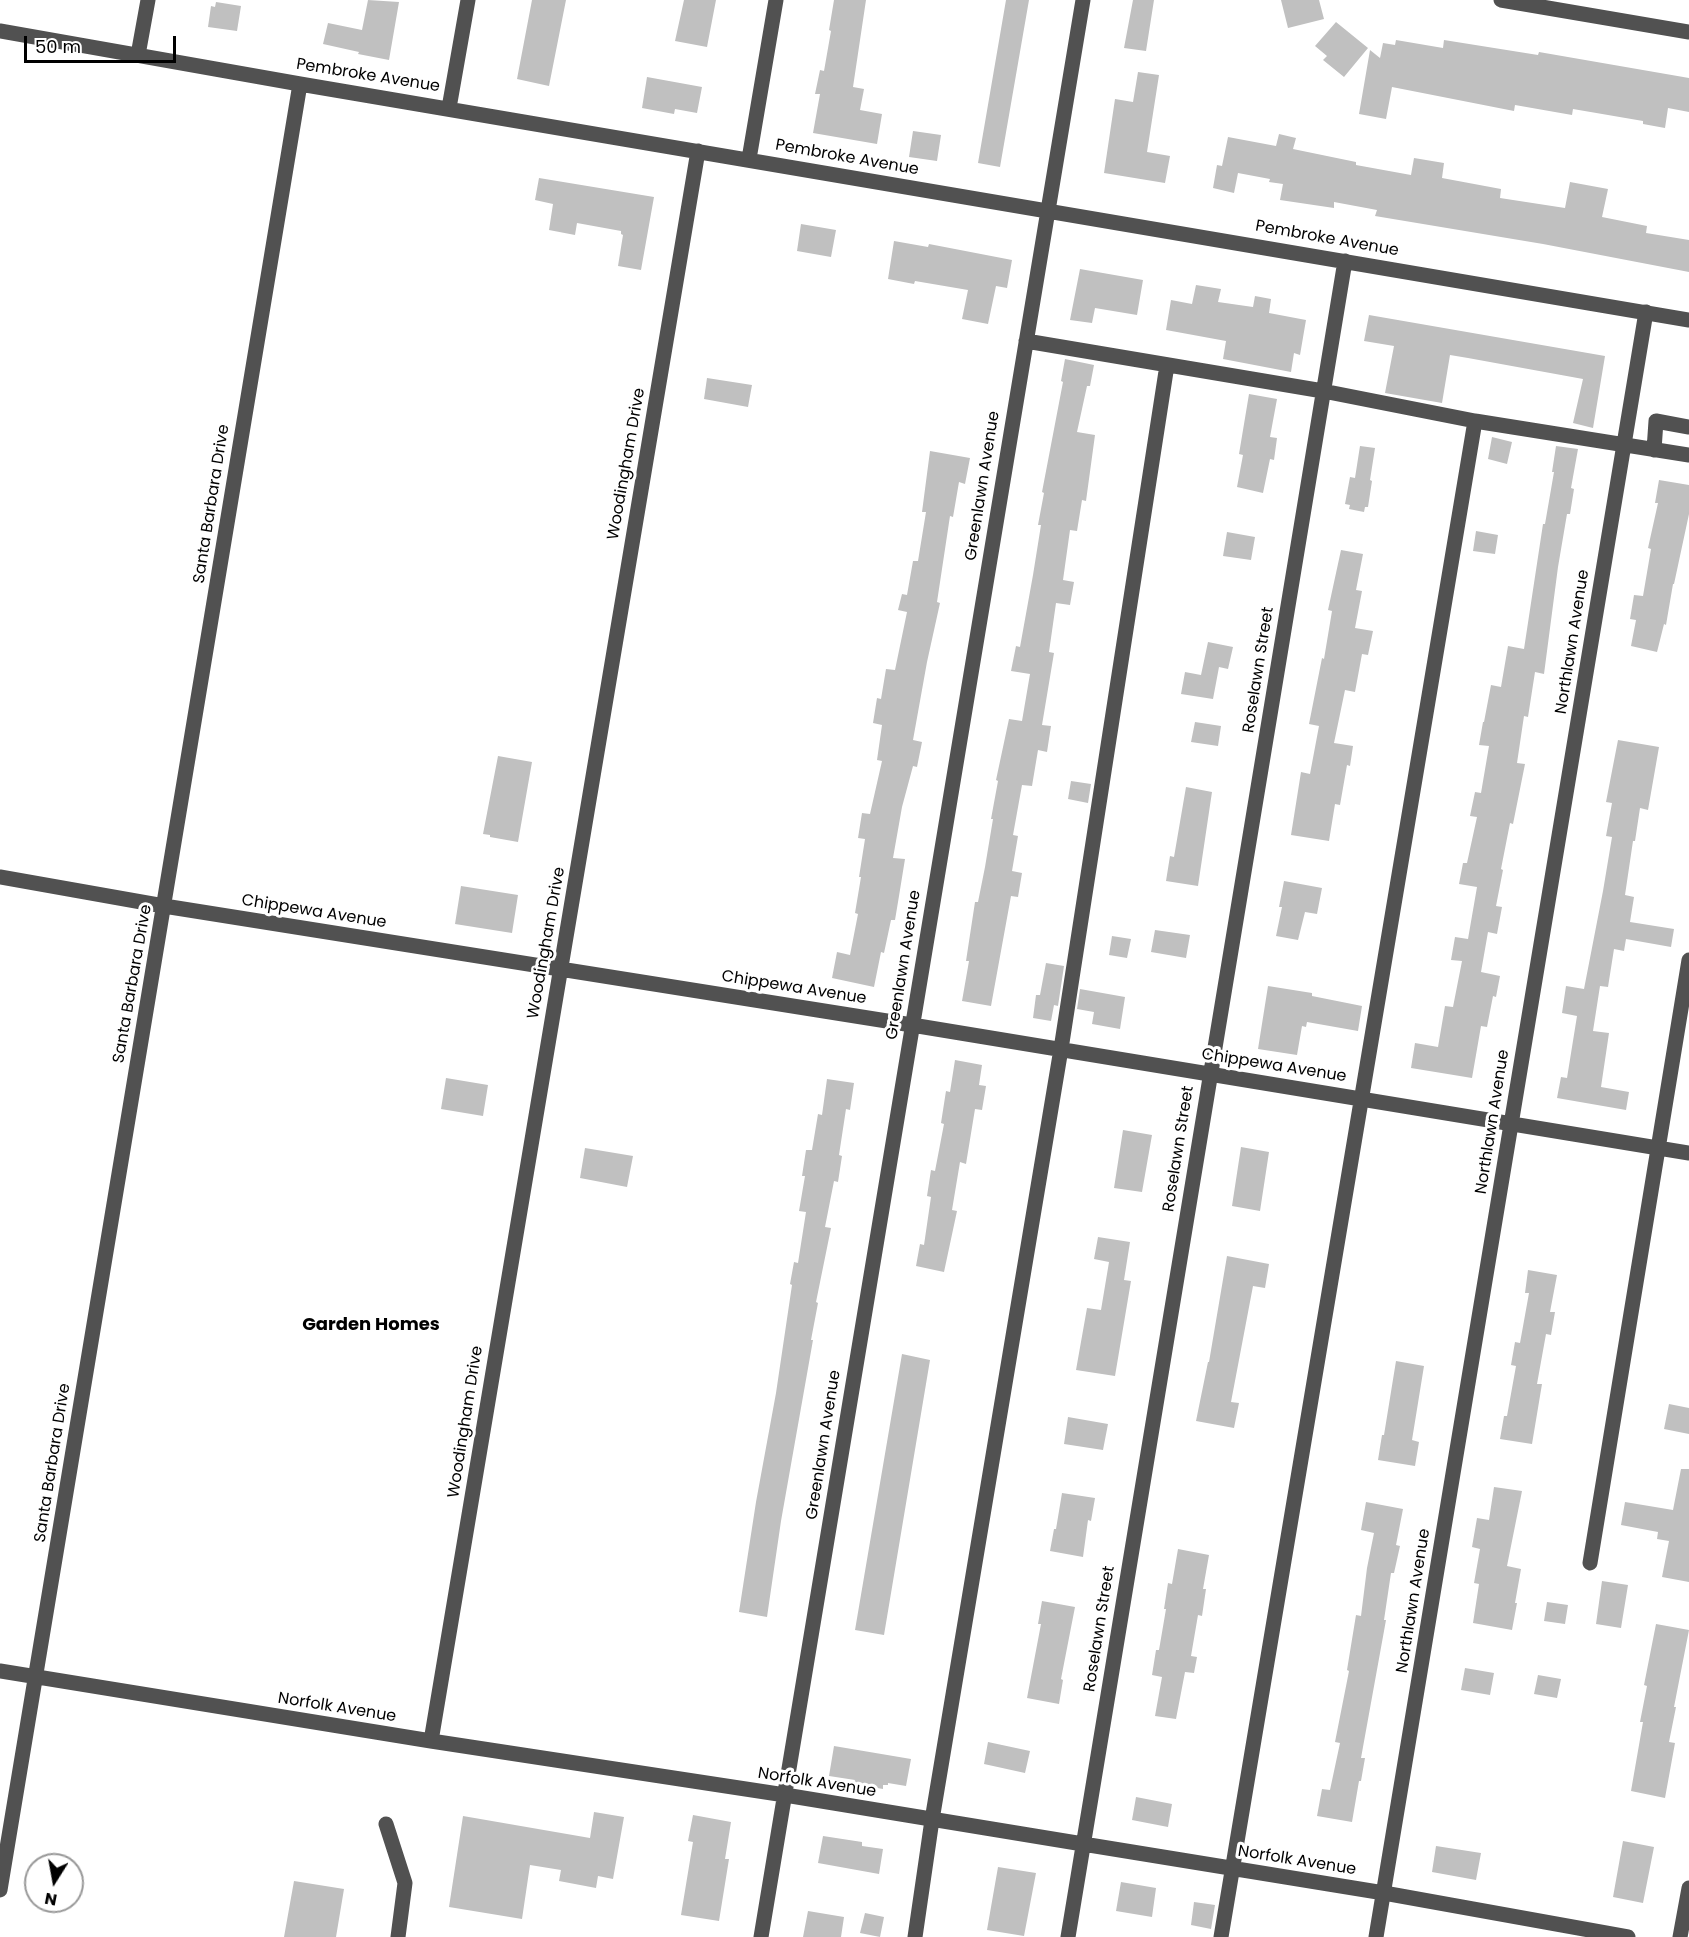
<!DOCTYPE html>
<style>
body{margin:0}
#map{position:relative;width:1689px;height:1937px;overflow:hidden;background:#fff;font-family:Poppins,sans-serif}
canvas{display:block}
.north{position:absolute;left:24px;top:1853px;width:60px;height:60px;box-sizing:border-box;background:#fff;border:2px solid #999;border-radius:50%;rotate:191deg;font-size:16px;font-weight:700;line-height:24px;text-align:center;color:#000}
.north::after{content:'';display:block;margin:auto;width:21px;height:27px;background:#000;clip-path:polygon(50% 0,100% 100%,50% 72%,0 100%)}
.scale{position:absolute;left:24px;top:36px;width:152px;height:27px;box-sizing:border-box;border:3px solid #000;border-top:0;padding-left:8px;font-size:18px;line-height:21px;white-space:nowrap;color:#000;-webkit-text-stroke:4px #fff;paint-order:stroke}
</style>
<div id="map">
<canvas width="1689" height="1937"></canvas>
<div class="north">N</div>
<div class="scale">50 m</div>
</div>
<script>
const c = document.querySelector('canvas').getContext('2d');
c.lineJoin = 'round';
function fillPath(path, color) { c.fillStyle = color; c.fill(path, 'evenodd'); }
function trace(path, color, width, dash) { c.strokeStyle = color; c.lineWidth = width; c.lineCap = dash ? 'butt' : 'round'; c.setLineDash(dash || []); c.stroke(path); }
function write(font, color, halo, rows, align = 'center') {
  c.font = font + ' Poppins,sans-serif'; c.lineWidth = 6; c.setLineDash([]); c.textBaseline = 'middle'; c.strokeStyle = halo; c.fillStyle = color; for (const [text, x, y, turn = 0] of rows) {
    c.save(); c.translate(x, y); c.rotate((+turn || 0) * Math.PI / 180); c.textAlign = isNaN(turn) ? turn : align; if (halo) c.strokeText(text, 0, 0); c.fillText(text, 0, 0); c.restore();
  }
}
const building = new Path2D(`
 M 368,0 L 399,2 L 389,60 L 358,54 L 359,52 L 323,44 L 328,23 L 362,30 Z
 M 532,0 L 566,0 L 549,86 L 517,79 Z
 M 684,0 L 716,0 L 707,47 L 675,41 Z
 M 834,0 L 866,0 L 853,87 L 864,89 L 860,110 L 882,114 L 877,144 L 813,133 L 820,94 L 815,94 L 820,70 L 824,71 L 831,31 L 829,30 Z
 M 1006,0 L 1029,0 L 1000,167 L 978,163 Z
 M 1133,0 L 1154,0 L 1146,51 L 1124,48 Z
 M 1281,0 L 1319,0 L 1324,19 L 1288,28 Z
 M 216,2 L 241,6 L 237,31 L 208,27 L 211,6 L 215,7 Z
 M 1336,22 L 1368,48 L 1344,77 L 1323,60 L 1327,56 L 1315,46 Z
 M 1396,40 L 1443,48 L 1444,40 L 1538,55 L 1539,52 L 1689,78 L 1689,112 L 1668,108 L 1665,128 L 1643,124 L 1643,121 L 1573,109 L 1572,115 L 1515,105 L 1514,111 L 1392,87 L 1386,119 L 1359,114 L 1370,50 L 1380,58 L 1383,43 L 1395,45 Z
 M 1138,72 L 1159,75 L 1147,152 L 1170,156 L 1165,183 L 1104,173 L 1115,99 L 1133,102 Z
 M 647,77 L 702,87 L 697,113 L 675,109 L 674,114 L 642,108 Z
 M 913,131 L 941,135 L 937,161 L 909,157 Z
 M 1279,134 L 1296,138 L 1293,149 L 1356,162 L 1356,165 L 1411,175 L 1414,158 L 1444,163 L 1442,178 L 1501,189 L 1500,198 L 1565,208 L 1570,182 L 1608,189 L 1602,217 L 1647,226 L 1646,233 L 1689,240 L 1689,272 L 1543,244 L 1375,216 L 1377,210 L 1334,202 L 1334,208 L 1280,200 L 1283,184 L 1269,182 L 1270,179 L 1238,173 L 1234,193 L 1213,188 L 1217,165 L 1222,166 L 1228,137 L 1276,146 Z
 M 539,178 L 654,197 L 641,270 L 618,266 L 623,235 L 621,234 L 621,231 L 577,223 L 575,235 L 549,230 L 553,204 L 535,200 Z
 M 801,224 L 836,230 L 831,257 L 797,251 Z
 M 894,241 L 928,247 L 929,244 L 1012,260 L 1007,288 L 996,286 L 988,324 L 962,319 L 968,290 L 915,281 L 914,284 L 888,279 Z
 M 1080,269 L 1143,280 L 1137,315 L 1095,308 L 1092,323 L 1070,320 Z
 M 1196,285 L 1221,289 L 1218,302 L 1253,307 L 1255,296 L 1271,299 L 1269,313 L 1306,320 L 1300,355 L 1294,353 L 1291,372 L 1223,359 L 1226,341 L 1166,330 L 1171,300 L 1192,304 Z
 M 1369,315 L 1605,356 L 1593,428 L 1573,423 L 1583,379 L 1468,358 L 1450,355 L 1442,403 L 1385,393 L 1394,346 L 1364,341 Z
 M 1065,359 L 1094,365 L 1090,386 L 1087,386 L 1077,432 L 1095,435 L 1086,501 L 1082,500 L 1077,531 L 1070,530 L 1063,580 L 1074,582 L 1070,605 L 1056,603 L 1049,652 L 1054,653 L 1042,725 L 1051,726 L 1047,752 L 1038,750 L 1032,786 L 1022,785 L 1013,835 L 1018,836 L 1012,871 L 1022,873 L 1018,897 L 1011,896 L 991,1006 L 962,1001 L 969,961 L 966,961 L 975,902 L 978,902 L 985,867 L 993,819 L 991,819 L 998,781 L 996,780 L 1009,719 L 1022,721 L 1030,674 L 1011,671 L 1016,646 L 1020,647 L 1033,575 L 1041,525 L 1038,525 L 1044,493 L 1042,492 L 1063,382 L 1061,381 Z
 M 707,378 L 752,385 L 748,407 L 704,399 Z
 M 1249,394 L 1277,399 L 1270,437 L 1277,438 L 1274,460 L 1270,459 L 1263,493 L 1237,487 L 1243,455 L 1239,454 Z
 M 1492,437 L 1512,442 L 1507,464 L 1488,459 Z
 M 1360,446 L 1375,448 L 1370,480 L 1372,481 L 1368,507 L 1365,507 L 1364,512 L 1349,509 L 1350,505 L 1345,504 L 1350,477 L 1355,478 Z
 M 1556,446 L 1578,449 L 1571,488 L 1574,489 L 1570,514 L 1567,514 L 1558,567 L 1544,674 L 1535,672 L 1528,717 L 1524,716 L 1517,763 L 1525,764 L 1513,824 L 1510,823 L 1501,869 L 1503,870 L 1496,906 L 1502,907 L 1497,934 L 1488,932 L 1481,972 L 1500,976 L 1496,997 L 1493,996 L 1487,1027 L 1481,1026 L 1472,1078 L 1411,1068 L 1415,1043 L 1438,1047 L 1445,1006 L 1453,1007 L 1462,961 L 1451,960 L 1455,937 L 1468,939 L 1477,887 L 1459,884 L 1463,863 L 1467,863 L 1477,817 L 1470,816 L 1475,792 L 1481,793 L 1489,746 L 1479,745 L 1483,722 L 1484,722 L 1491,685 L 1501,687 L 1508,646 L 1524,649 L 1543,524 L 1545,524 L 1554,472 L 1552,472 Z
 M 930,451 L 970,458 L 965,484 L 959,482 L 953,517 L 950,516 L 937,602 L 940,603 L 927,662 L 913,740 L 922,742 L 917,767 L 913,766 L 902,807 L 893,858 L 905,859 L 899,896 L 895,920 L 891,920 L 884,953 L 881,952 L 874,987 L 832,978 L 837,952 L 850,955 L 858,914 L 855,913 L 861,877 L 859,877 L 865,839 L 858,838 L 862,813 L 870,814 L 882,761 L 877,760 L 882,725 L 873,723 L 877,698 L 881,699 L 886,669 L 895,670 L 907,612 L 898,610 L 902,594 L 907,595 L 913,561 L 918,561 L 926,512 L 922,512 Z
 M 1659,480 L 1689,485 L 1689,514 L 1674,584 L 1673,584 L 1666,625 L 1664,624 L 1657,652 L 1631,646 L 1636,620 L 1630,619 L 1634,595 L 1643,596 L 1651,549 L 1648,548 L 1658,503 L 1655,503 Z
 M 1476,531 L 1498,535 L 1495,554 L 1473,551 Z
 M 1227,532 L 1255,537 L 1251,560 L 1223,556 Z
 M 1341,550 L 1363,554 L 1356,590 L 1362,591 L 1355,628 L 1373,631 L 1368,655 L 1362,654 L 1355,692 L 1345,690 L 1334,743 L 1353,746 L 1350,766 L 1347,765 L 1340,805 L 1335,804 L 1329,841 L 1291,835 L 1301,772 L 1310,774 L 1319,726 L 1309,724 L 1322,658 L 1324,659 L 1332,611 L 1328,610 Z
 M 1208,642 L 1233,647 L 1228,669 L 1219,667 L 1213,699 L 1181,694 L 1185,672 L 1201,675 Z
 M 1195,722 L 1221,726 L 1218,746 L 1191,742 Z
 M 1618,740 L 1659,747 L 1648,810 L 1640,808 L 1635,841 L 1633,841 L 1625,895 L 1634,897 L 1630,922 L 1674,929 L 1671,947 L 1626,939 L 1624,951 L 1614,949 L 1608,987 L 1600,986 L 1593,1031 L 1609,1033 L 1601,1087 L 1629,1092 L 1626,1110 L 1557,1098 L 1561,1077 L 1567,1078 L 1577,1016 L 1562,1013 L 1566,986 L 1584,989 L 1603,891 L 1612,837 L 1606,836 L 1612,803 L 1606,802 Z
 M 498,756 L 532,762 L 518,842 L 490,837 L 490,835 L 483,834 Z
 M 1071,781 L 1091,784 L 1088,803 L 1068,799 Z
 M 1186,787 L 1212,792 L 1198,886 L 1166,881 L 1170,856 L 1174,857 Z
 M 1284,881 L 1322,888 L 1317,914 L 1305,912 L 1298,940 L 1276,936 L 1282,907 L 1279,907 Z
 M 461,886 L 518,895 L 512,933 L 455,924 Z
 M 1155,930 L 1190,935 L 1186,958 L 1151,952 Z
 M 1112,936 L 1131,939 L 1127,958 L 1109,955 Z
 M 1046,963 L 1064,966 L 1058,1006 L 1054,1005 L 1051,1021 L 1033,1018 L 1036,995 L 1040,995 Z
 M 1268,986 L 1312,993 L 1312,996 L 1362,1006 L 1358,1031 L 1307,1022 L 1306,1027 L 1302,1026 L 1297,1055 L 1258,1049 Z
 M 1080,989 L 1125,997 L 1120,1029 L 1092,1024 L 1094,1012 L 1077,1009 Z
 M 955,1060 L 982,1065 L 979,1085 L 986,1086 L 982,1110 L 975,1109 L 966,1164 L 960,1162 L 952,1210 L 957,1211 L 944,1272 L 916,1266 L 920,1244 L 924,1245 L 931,1197 L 927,1196 L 931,1170 L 935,1171 L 944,1124 L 941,1123 L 946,1091 L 950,1092 Z
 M 446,1078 L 488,1085 L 483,1116 L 441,1109 Z
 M 827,1079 L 854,1083 L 850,1110 L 846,1109 L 839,1155 L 842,1156 L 838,1182 L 834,1181 L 825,1227 L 831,1228 L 816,1302 L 818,1303 L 811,1340 L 813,1340 L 781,1521 L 767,1617 L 739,1612 L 756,1502 L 776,1393 L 792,1285 L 790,1284 L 794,1262 L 798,1263 L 806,1212 L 799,1211 L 805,1176 L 802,1176 L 806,1150 L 812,1150 L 818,1114 L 822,1115 Z
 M 1123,1130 L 1152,1135 L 1142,1192 L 1114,1188 Z
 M 1241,1147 L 1269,1152 L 1260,1211 L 1232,1206 Z
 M 585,1148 L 633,1156 L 627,1187 L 580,1178 Z
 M 1098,1237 L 1130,1242 L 1124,1280 L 1131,1281 L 1115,1376 L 1076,1370 L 1087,1308 L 1101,1310 L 1109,1262 L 1094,1259 Z
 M 1227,1256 L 1269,1264 L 1265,1288 L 1253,1286 L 1231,1402 L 1239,1403 L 1234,1428 L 1196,1421 L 1208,1362 L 1209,1362 Z
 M 1528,1270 L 1557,1275 L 1550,1312 L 1555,1312 L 1551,1335 L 1546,1334 L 1537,1384 L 1542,1384 L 1532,1444 L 1500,1439 L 1504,1416 L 1507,1416 L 1516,1366 L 1511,1365 L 1515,1342 L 1520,1343 L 1529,1293 L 1525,1293 Z
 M 902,1354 L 930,1360 L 884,1635 L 855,1630 Z
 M 1396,1361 L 1424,1366 L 1412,1440 L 1419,1442 L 1415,1466 L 1378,1460 L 1382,1435 L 1384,1435 Z
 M 1669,1404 L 1689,1408 L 1689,1434 L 1664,1429 Z
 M 1068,1417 L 1108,1424 L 1103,1450 L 1064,1444 Z
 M 1681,1469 L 1689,1469 L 1689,1582 L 1662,1577 L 1669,1541 L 1657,1539 L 1658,1532 L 1621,1525 L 1625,1502 L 1673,1510 Z
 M 1494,1487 L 1522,1491 L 1507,1566 L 1521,1569 L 1515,1603 L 1517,1603 L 1512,1630 L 1473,1623 L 1479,1584 L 1474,1583 L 1480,1549 L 1472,1547 L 1477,1518 L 1489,1520 Z
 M 1062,1493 L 1095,1498 L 1091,1521 L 1088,1520 L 1083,1557 L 1050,1551 L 1054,1529 L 1056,1529 Z
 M 1366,1502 L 1403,1509 L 1396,1545 L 1400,1546 L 1394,1573 L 1391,1573 L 1384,1620 L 1386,1620 L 1361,1758 L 1365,1758 L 1361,1781 L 1359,1781 L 1352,1822 L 1317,1816 L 1322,1789 L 1330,1790 L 1340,1743 L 1335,1742 L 1349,1671 L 1347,1670 L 1356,1615 L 1361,1616 L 1367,1568 L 1374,1533 L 1361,1530 Z
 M 1178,1549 L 1209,1555 L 1203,1589 L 1206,1589 L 1202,1616 L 1198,1615 L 1191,1656 L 1197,1657 L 1194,1673 L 1185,1672 L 1176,1719 L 1155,1716 L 1162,1677 L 1152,1675 L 1156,1650 L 1159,1650 L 1166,1609 L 1164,1609 L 1168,1583 L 1172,1584 Z
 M 1602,1581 L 1628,1585 L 1621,1628 L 1596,1624 Z
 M 1042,1601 L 1075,1607 L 1061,1679 L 1063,1680 L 1059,1704 L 1027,1698 L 1041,1624 L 1038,1624 Z
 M 1547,1602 L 1568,1605 L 1565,1624 L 1544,1621 Z
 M 1656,1624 L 1689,1630 L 1674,1707 L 1676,1707 L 1669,1742 L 1675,1743 L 1665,1798 L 1631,1791 L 1643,1722 L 1640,1722 L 1647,1686 L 1644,1685 Z
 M 1465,1668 L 1494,1673 L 1490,1695 L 1461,1690 Z
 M 1538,1675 L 1561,1679 L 1557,1698 L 1534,1694 Z
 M 988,1742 L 1030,1751 L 1025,1773 L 984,1764 Z
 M 834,1746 L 911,1759 L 906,1786 L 888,1783 L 888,1785 L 883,1785 L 883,1789 L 854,1784 L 855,1780 L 829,1776 Z
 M 1136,1797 L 1172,1804 L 1168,1827 L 1132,1820 Z
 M 594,1812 L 624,1817 L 613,1879 L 598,1876 L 596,1888 L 559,1881 L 561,1870 L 530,1865 L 522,1919 L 449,1907 L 463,1816 L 590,1838 Z
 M 693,1815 L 731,1822 L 725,1859 L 729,1859 L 719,1921 L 681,1915 L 693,1842 L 688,1841 Z
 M 823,1836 L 862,1842 L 862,1846 L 883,1849 L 879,1874 L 818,1863 Z
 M 1623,1841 L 1654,1847 L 1643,1903 L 1613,1897 Z
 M 1436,1846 L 1481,1853 L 1476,1880 L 1432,1872 Z
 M 998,1867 L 1036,1873 L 1024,1936 L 987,1930 Z
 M 294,1881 L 344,1889 L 336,1937 L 284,1937 Z
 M 1121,1882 L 1156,1888 L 1152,1917 L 1116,1911 Z
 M 1194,1902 L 1215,1905 L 1211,1929 L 1191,1925 Z
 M 808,1911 L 844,1917 L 841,1937 L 803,1937 Z
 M 865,1913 L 884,1917 L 880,1937 L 860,1933 Z`);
const minor = new Path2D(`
 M 1501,0 L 1689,32
 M 0,31 L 300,84 L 1689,320
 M 138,55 L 148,0
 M 449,108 L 468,0
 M 749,159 L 776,0
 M 1026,341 L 1323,391 L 1475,421 L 1689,455
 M 1654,450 L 1656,421 L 1689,427
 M 0,877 L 164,906 L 912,1025 L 1689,1153
 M 1590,1563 L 1689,960
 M 0,1671 L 431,1741 L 785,1795 L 1083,1844 L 1384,1893 L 1628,1937
 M 431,1741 L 698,151
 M 386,1824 L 405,1883 L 398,1937
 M 0,1890 L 300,84
 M 761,1937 L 1083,0
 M 915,1937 L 932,1820 L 1061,1049 L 1167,365
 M 1068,1937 L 1345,261
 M 1221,1937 L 1475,421
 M 1376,1937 L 1646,312
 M 1680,1937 L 1689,1888`);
const streetNames = [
 ["Pembroke Avenue",368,76,9],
 ["Pembroke Avenue",847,158,10],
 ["Pembroke Avenue",1327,239,10],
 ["Woodingham Drive",627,464,-80],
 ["Greenlawn Avenue",983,486,-81],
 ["Santa Barbara Drive",212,504,-81],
 ["Northlawn Avenue",1573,642,-81],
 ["Roselawn Street",1259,670,-81],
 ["Chippewa Avenue",314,912,9],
 ["Woodingham Drive",547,943,-80],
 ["Greenlawn Avenue",904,965,-81],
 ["Santa Barbara Drive",133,984,-80],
 ["Chippewa Avenue",794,988,9],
 ["Chippewa Avenue",1274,1066,9],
 ["Northlawn Avenue",1493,1122,-81],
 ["Roselawn Street",1179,1149,-81],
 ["Woodingham Drive",466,1422,-81],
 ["Greenlawn Avenue",824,1445,-81],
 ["Santa Barbara Drive",53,1463,-81],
 ["Northlawn Avenue",1414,1601,-81],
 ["Roselawn Street",1100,1629,-81],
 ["Norfolk Avenue",337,1708,9],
 ["Norfolk Avenue",817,1783,9],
 ["Norfolk Avenue",1297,1861,9]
];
const neighbourhoodNames = [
 ["Garden Homes",371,1325]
];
fillPath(building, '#c0c0c0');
trace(minor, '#515151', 15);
write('16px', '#000', '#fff', streetNames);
write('bold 18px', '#000', '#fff', neighbourhoodNames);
</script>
